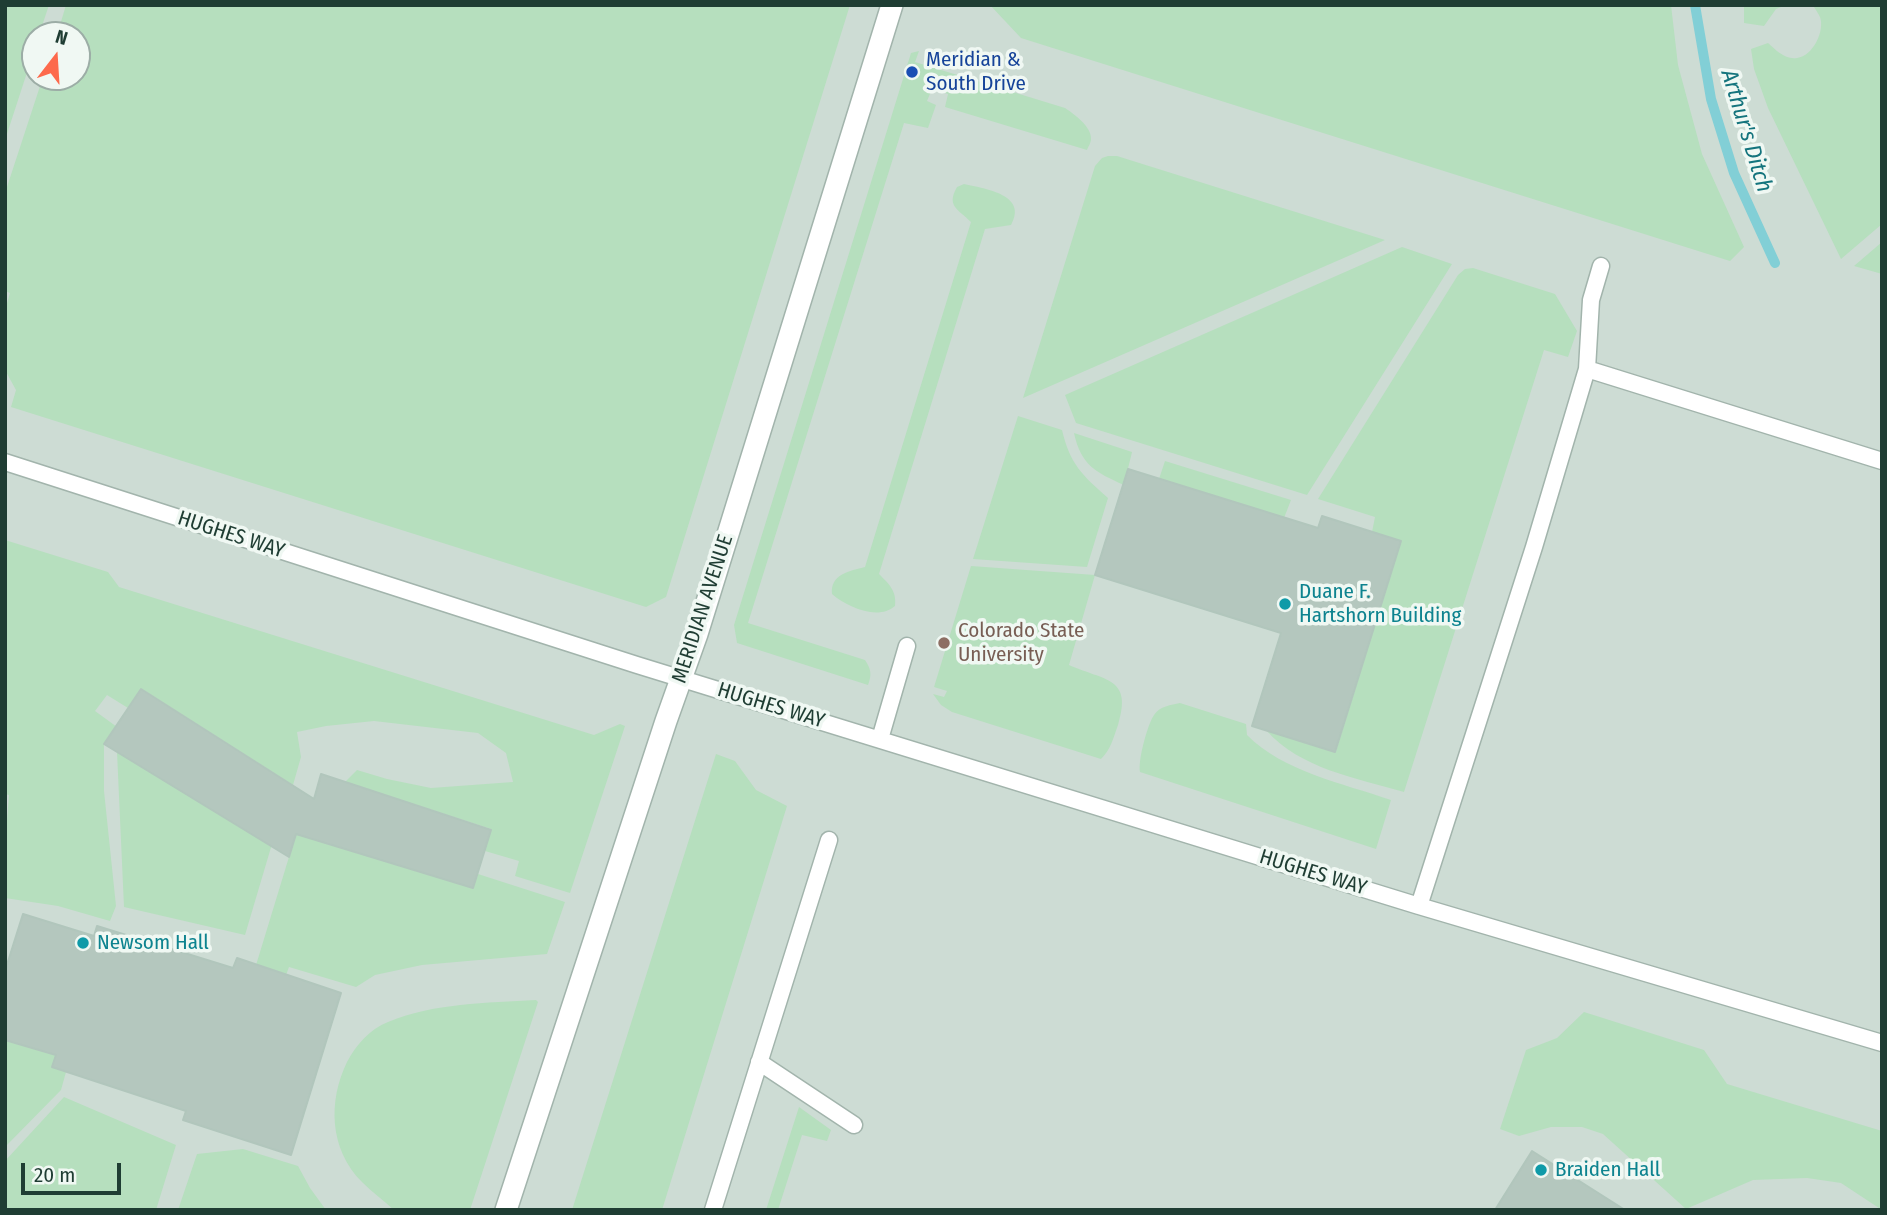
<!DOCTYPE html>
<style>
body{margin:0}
#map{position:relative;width:1887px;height:1215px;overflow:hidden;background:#dfece5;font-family:"Fira Sans Condensed",sans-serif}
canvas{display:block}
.frame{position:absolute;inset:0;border:7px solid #1f3d33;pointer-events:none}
.north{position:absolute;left:21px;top:21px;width:70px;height:70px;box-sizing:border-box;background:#f0f8f3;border:2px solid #9cada6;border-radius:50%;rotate:17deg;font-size:19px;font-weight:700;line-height:28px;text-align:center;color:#1f3d33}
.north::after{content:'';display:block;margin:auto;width:24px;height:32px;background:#fd6a4c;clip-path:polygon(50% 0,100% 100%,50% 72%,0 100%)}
.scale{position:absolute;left:21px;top:1163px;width:100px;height:32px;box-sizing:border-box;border:4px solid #1f3d33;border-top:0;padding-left:9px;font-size:21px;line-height:24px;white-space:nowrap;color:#1f3d33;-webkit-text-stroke:5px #f0f8f3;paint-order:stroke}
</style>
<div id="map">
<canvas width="1887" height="1215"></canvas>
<div class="frame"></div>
<div class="north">N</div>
<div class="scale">20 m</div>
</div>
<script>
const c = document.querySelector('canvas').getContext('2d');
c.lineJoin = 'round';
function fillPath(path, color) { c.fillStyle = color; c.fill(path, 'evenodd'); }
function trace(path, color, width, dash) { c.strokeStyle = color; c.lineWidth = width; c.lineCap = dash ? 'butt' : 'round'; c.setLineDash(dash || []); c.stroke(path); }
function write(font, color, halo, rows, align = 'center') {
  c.font = font + ' "Fira Sans Condensed",sans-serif'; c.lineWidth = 7; c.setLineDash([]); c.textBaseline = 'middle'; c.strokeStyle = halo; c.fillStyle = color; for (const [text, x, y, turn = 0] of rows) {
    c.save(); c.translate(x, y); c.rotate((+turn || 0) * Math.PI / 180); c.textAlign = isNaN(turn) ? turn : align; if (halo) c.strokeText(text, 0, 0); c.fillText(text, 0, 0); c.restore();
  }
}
const built = new Path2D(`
 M 5,5 L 1882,5 L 1882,1210 L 5,1210 ZM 35,35 L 77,35 L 77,77 L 35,77 Z`);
const green = new Path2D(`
 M 5,5 L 49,5 L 39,35 L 35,35 L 35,48 L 5,140 Z
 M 66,5 L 850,5 L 666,597 L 646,607 L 11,407 L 16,390 L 5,370 L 5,310 L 10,293 L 5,291 L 5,193 L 43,77 L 77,77 L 77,35 L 57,35 Z
 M 990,5 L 1671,5 L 1678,65 L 1702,154 L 1744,247 L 1730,261 L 1021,38 Z
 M 1744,5 L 1786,5 L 1776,9 L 1764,26 L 1744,23 Z
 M 1806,5 L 1882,5 L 1882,224 L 1841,259 L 1768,108 L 1754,69 L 1751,49 L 1768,43 C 1776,50 1785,60 1797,58 C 1813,56 1825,31 1820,17 C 1818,13 1816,10 1814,7 Z
 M 919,51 L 915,62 L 1065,108 C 1074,114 1092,127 1091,139 C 1091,143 1088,147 1087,150 L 945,107 L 948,94 L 932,89 L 927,101 L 936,105 L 928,128 L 904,123 L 748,623 L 865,660 C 871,669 872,674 868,685 L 737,643 L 734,625 L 911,53 Z
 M 1108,156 L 1117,156 L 1385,240 L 1023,398 L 1095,166 L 1102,158 Z
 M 964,184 C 987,189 1028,195 1011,225 L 985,229 L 879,574 C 889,584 897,591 895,606 C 878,621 847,607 832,594 C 830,574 850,571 865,567 L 971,222 C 958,209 946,206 957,187 Z
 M 1882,242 L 1882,274 L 1854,266 Z
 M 1402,247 L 1452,264 L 1307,495 L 1076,423 L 1065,395 Z
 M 1473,268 L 1555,294 L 1577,331 L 1568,357 L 1544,350 L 1404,792 C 1357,778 1300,769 1266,730 L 1336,751 L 1401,541 L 1372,532 L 1375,517 L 1318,499 L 1458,275 L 1465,269 Z
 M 1018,416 L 1062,430 C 1070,464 1082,475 1108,498 L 1087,567 L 973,559 Z
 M 1074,433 L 1132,452 L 1124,485 C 1095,472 1081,465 1074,433 Z
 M 1165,461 L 1291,500 L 1284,518 L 1159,479 Z
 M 5,540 L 108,572 L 119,587 L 594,735 L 620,724 L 625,726 L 570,893 L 515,876 L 519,861 L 485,851 L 491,829 L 345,782 L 357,770 L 387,779 L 431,788 L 513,782 L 506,753 L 478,733 L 374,721 L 326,726 L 297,732 L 301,757 L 293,785 L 142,689 L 128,708 L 107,695 L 95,711 L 117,727 L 104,745 L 104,791 L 116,906 L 110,921 L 58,906 L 5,898 L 5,846 L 9,795 L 5,794 Z
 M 971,566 L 1095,575 L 1069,665 C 1105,681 1133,677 1118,725 C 1113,739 1111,749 1101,759 L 952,712 L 941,705 L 933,694 L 944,697 L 947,691 L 934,687 Z
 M 1180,703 L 1246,724 L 1247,735 C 1284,772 1342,783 1391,800 L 1376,849 L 1140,772 C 1138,760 1147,726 1154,715 C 1160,706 1171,705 1180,703 Z
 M 117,752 L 265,842 L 272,844 L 245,935 L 124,907 Z
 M 716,754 L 735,761 L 756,790 L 787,806 L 662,1210 L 572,1210 Z
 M 296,834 L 473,888 L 478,874 L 565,902 L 547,954 L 422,965 L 375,975 L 356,987 L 289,967 L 286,975 L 253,975 Z
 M 536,1000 L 538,1002 L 470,1210 L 394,1210 C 383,1200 372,1192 362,1182 C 329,1149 328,1101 347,1062 C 356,1045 370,1029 388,1022 C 433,1003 487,1003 536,1000 Z
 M 1584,1012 L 1704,1050 L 1727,1084 L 1882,1131 L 1882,1210 L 1841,1183 L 1807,1178 L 1753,1180 L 1686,1209 L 1603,1134 L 1582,1127 L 1551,1127 L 1519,1136 L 1500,1129 L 1526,1050 L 1557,1038 Z
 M 5,1040 L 56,1055 L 52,1066 L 66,1072 L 61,1090 L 5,1147 Z
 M 64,1097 L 176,1145 L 156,1210 L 5,1210 L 5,1161 Z
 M 799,1107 L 831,1130 L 827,1141 L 802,1135 L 778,1210 L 766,1210 Z
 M 243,1149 L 298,1166 L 310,1188 L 326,1210 L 178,1210 L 197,1154 Z`);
const stream = new Path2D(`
 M 1695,5 L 1711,99 L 1734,173 L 1775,263`);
const building = new Path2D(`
 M 1128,469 L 1318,528 L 1322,516 L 1401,541 L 1335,752 L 1252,726 L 1281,633 L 1095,575 Z
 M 141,689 L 314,799 L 321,774 L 491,830 L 473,888 L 296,834 L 289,857 L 104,744 Z
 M 23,914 L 94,936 L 97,926 L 233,968 L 237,958 L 341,993 L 291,1155 L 183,1120 L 186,1111 L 52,1067 L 56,1055 L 5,1040 L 5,971 Z
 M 1532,1151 L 1625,1210 L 1495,1210 Z`);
const service = new Path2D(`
 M 1587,369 L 1591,300 L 1601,266
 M 1882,461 L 1587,369 L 1534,547 L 1419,906 L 1882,1043
 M 5,462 L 637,665 L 1419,906
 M 880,739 L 907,646
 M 759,1062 L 854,1125
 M 713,1210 L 829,840`);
const minor = new Path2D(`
 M 506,1210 L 666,721 L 697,634 L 892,5`);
const markers = [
 [912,72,7,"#1a4fb4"],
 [1285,604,7,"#0f9aa8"],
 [944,643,7,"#8d6e63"],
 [83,943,7,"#0f9aa8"],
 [1541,1170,7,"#0f9aa8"]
];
const transitNames = [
 ["Meridian &",926,60],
 ["South Drive",926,84]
];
const streetNames = [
 ["HUGHES WAY",231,535,18],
 ["MERIDIAN AVENUE",703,609,-72],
 ["HUGHES WAY",771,706,17],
 ["HUGHES WAY",1313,873,17]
];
const cultureNames = [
 ["Duane F.",1299,592],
 ["Hartshorn Building",1299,616],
 ["Newsom Hall",97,943],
 ["Braiden Hall",1555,1170]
];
const educationNames = [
 ["Colorado State",958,631],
 ["University",958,655]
];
const waterNames = [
 ["Arthur's Ditch",1746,131,73]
];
fillPath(built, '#cddcd4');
fillPath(green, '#b6dfbe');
trace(stream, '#82cfd6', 10);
fillPath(building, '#b4c7be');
trace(building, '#b1c6bc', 2);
trace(service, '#a2b4ac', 19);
trace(minor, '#a2b4ac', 24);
trace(service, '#fff', 16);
trace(minor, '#fff', 21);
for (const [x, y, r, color] of markers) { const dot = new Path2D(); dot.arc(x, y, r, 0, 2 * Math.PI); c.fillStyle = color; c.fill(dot); trace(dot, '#f0f8f3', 2.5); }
write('21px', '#164399', '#f0f8f3', transitNames, 'left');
write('21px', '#1f3d33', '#f0f8f3', streetNames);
write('21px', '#0d838f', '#f0f8f3', cultureNames, 'left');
write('21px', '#785e54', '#f0f8f3', educationNames, 'left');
write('italic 23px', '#14747d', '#f0f8f3', waterNames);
</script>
